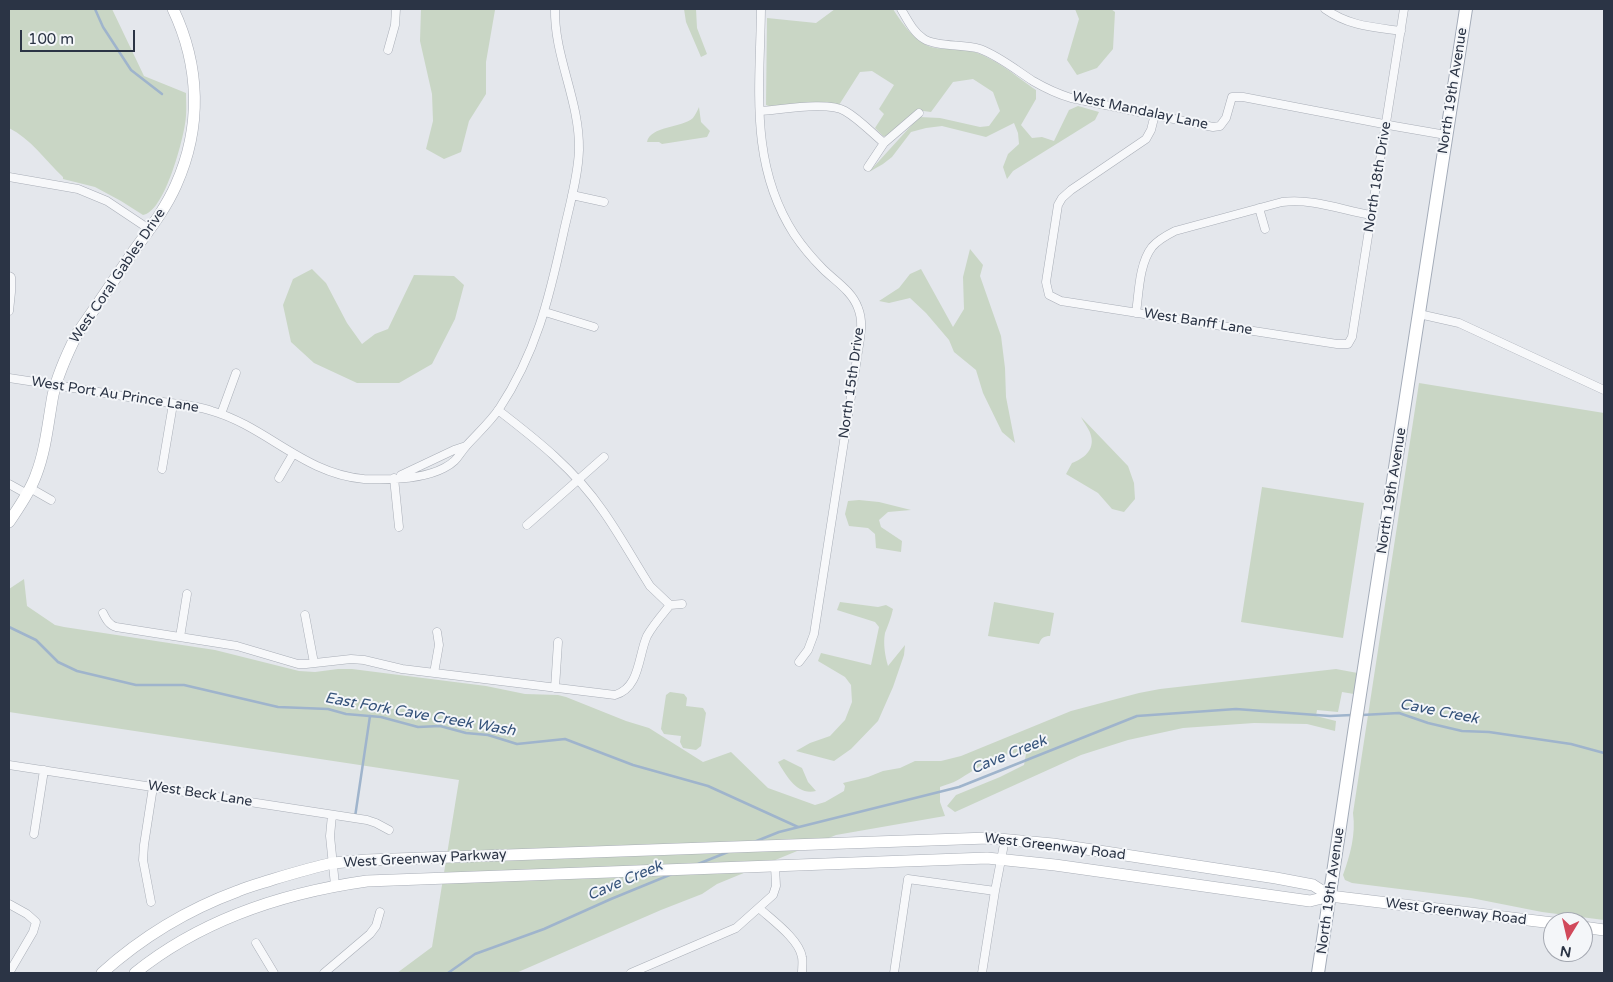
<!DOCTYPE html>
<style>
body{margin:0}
#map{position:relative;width:1613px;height:982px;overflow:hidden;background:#e4e7ec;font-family:"Varela Round",sans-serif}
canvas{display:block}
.frame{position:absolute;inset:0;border:10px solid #2b3445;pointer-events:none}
.north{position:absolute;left:1543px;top:912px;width:50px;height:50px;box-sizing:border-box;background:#f4f6f9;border:1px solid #a4a8b1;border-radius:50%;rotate:189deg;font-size:14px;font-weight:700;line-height:20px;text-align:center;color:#2b3445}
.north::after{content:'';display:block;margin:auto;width:18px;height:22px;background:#d1495b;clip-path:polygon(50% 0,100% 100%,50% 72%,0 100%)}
.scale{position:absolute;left:20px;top:30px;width:115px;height:22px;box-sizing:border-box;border:2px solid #2b3445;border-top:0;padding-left:6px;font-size:15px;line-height:18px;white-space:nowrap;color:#2b3445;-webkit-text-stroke:4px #f4f6f9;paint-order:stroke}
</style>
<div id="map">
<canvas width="1613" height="982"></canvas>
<div class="frame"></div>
<div class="north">N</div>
<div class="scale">100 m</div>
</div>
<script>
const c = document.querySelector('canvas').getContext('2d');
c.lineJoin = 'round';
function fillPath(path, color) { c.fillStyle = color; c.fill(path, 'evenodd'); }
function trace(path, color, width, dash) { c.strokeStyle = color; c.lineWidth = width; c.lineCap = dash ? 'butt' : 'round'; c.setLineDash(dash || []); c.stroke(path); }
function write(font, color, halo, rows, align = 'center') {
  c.font = font + ' "Varela Round",sans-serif'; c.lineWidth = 4; c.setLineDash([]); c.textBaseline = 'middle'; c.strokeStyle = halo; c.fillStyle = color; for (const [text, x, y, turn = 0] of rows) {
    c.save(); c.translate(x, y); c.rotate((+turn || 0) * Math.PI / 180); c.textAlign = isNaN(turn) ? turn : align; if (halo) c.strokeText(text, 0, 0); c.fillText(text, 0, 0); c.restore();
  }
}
const green = new Path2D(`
 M 9,9 L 112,9 L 144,76 L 186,93 C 186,103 187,114 185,124 C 182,144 164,212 143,215 L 121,201 L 95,187 L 63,179 L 63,177 C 45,160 31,139 9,128 Z
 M 421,9 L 494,9 L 495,10 L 486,62 L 486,94 L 469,121 L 461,152 L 444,159 L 426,149 L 433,121 L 432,94 L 420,41 Z
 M 684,9 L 696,9 L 697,28 L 707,54 L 701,57 L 686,22 Z
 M 835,9 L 893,9 C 902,23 914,41 931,47 C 943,50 957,48 970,51 C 993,56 1017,77 1036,90 L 1036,99 L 1021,125 L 1032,138 L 1042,137 L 1054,141 L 1069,110 L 1078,106 L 1099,112 L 1095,120 L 1013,171 L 1007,179 L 1003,167 L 1008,154 L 1019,144 L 1018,133 L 1014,123 L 986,137 L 942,126 L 926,128 L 911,132 L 892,157 L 883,164 L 869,172 L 919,117 L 940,118 L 980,127 L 989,126 L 1000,111 L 993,92 L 973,79 L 953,82 L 931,112 L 916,110 L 890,136 L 883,136 L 875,128 L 884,114 L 879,109 L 894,85 L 872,71 L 860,72 L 839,105 L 834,104 L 769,106 L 766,105 L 767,18 L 816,23 Z
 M 1075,9 L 1111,9 L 1115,12 L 1113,49 L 1097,68 L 1077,75 L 1067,60 L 1079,19 Z
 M 699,107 L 701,122 L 710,131 L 707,137 L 662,144 L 659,142 L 647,142 C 650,126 682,128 693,118 C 695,115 698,110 699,107 Z
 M 970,249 L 983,265 L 980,276 L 1001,336 L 1005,368 L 1006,397 L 1015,443 L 1002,432 L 983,393 L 976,370 L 954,352 L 949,340 L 926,313 L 910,298 L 889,303 L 879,301 L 899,288 L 910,274 L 921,269 L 953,327 L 964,309 L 963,277 Z
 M 312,269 L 326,283 L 347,323 L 362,344 L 375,334 L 388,329 L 414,275 L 454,276 L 464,285 L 455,319 L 432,364 L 399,383 L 357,383 L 314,363 L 291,342 L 283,305 L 293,279 Z
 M 1419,383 L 1604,413 L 1604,920 L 1542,912 L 1471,898 L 1352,883 L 1345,880 L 1343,875 C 1350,855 1356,835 1353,813 Z
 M 1081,417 L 1128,466 L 1134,483 L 1135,499 L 1124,512 L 1112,509 L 1098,493 L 1066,474 L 1072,463 C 1083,459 1095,450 1091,436 C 1090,430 1084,423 1081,417 Z
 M 1262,487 L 1364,503 L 1343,638 L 1241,622 Z
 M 859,500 L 879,502 L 911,510 L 888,512 L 879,520 L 881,527 L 902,541 L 901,552 L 876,548 L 875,534 L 868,528 L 849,526 L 845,514 L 848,501 Z
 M 24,579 L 27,606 L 55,625 L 64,627 L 215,650 L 299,671 L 315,672 L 338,669 L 352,669 L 486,686 L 525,694 L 558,695 L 566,697 L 626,721 L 649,728 L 703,762 L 731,752 L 768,788 L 815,805 L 825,802 L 844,791 L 845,786 L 843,783 L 868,777 L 883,771 L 900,768 L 915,761 L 941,761 L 961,756 L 1071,711 L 1139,693 L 1160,689 L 1336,669 L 1363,674 L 1360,695 L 1342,692 L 1338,712 L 1317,710 L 1316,716 L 1336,721 L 1335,731 L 1307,724 L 1254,723 L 1183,728 L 1128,740 L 1081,755 L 955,812 L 947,806 L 956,795 L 1000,777 L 1024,765 L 1026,754 C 998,749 977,770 954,782 C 950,784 944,785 940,787 L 940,802 L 945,816 L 836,835 L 717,884 L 702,894 L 661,910 L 516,973 L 397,973 L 432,947 L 459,780 L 9,712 L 9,589 Z
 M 840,602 L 878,607 L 886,605 L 893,609 C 891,618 888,625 885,633 C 883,643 885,656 888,666 L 905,645 L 904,655 L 893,687 L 878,721 L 851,749 L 834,761 L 796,751 L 810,743 L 830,736 L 845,720 L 852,702 L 851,685 L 845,677 L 818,661 L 821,653 L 871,665 L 879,627 L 875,622 L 837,610 Z
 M 994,602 L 1054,613 L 1050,636 C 1044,636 1041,638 1039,644 L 988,636 Z
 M 670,692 L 684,694 L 687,698 L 686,706 L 703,708 L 706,713 L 701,746 L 696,750 L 683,748 L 680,742 L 681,736 L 664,734 L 661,729 L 666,695 Z
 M 784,759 L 802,768 L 808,782 L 816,791 C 797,796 786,775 778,762 Z`);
const stream = new Path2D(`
 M 95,9 L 103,27 L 131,70 L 162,94
 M 9,627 L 36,640 L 58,662 L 77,671 L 136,685 L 184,685 L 278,707 L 328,709 L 346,714 L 381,717 L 418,727 L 440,726 L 466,733 L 488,735 L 517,744 L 565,739 L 633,765 L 708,786 L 798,827
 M 1362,715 L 1399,713 L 1428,723 L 1462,731 L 1489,732 L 1571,744 L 1604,753
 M 355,817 L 370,716
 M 754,842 L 779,832 L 959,787 L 1137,716 L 1236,709 L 1330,716 L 1352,715
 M 698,864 L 728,852
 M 448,973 L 475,954 L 544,929 L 611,899 L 672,874`);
const street = new Path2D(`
 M 761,9 C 760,88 749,164 794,234 C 802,246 812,258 823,269 C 835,281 852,291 858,308 C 863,320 861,333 859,345 L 814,634 L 808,650 L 799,662
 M 901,9 C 907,19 913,32 924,39 C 937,47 963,44 980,49 C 999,56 1016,70 1033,81 C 1045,88 1058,94 1071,98 L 1213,127 L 1220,126 L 1226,118 L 1232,97 L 1243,97 L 1394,126 L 1446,135
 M 1325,9 C 1349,26 1372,27 1401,31
 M 388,50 L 395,25 L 396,9
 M 760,111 C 780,110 828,101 845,111 C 859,119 872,133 884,143
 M 1155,114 L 1151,130 L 1146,139 L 1071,190 L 1062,198 L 1058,205 L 1046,282 L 1049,295 L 1061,301 L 1337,344 L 1348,344 L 1352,337 L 1404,9
 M 868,167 L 884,143 L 919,113
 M 9,177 L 78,189 L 107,201 L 149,229
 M 572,195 L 604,202
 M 1259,208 L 1265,229
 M 9,276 L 11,277 L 11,292 L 9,311
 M 545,312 L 594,327
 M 1136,313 C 1139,292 1139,264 1152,247 C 1158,240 1167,235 1175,231 L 1282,202 C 1312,198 1342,210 1371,215
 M 1419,314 L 1459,323 L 1604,390
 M 9,378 C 55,385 100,392 146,400 C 168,403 191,404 212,411 C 267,427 304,474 364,479 C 388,480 423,479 444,468 C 458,461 458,455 467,445 C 478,433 490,422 499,409 C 536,353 549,299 563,235 C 569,207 578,178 579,150 C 580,101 554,57 555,9
 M 498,410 C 537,440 575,470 603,511 C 620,535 634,561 650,586 L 670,605 L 682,604
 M 221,414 L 236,373
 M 162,469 L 173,404
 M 401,475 L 454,450 L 466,446
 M 279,478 L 293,454
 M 394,478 L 399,527
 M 9,484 L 27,494
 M 30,488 L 51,500
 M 527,525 L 604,457
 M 103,613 C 106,619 109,625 116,627 L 237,646 L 298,664 L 306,664 L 351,659 L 364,660 L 402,669 L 615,695 C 640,688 638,656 647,636 C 653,625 662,615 670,605
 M 305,615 L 314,663
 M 180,637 L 187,594
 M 434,673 L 439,645 L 437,632
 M 555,688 L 558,642
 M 9,765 L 367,820 L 376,823 L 389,830
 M 332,815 L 330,836 L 335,885
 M 34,834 L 44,770
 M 151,902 L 143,860 L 144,845 L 153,787
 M 9,904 L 27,914 L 36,922 L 33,932 L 9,973
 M 759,908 C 772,920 799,939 802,957 C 803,962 802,968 802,973
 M 256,943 L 274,973
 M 324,973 L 370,934 L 376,926 L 380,912
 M 631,973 L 736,928 L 773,895 L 776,886 L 775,866
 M 894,973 L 908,879 L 995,891
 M 982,973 L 995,891 L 1005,839`);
const secondary = new Path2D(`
 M 9,522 C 19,507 30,492 36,475 C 46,449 48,422 53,395 C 58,373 67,354 77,334 C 96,307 114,280 133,252 C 148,231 165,210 176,185 C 202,127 200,66 173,9
 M 1583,927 L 1604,930
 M 102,973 C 141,938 189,909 238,891 C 250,886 262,883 274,879 C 294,873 314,867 333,863 C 345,862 356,861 367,860 L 988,838 L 1053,844 L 1276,878 L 1313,885 L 1330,896
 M 135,973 C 202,919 282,893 367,881 L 987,858 L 1055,865 L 1310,901 L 1330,896 L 1553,923`);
const primary = new Path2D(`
 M 1318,973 L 1354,733 L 1466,9`);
const streetNames = [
 ["North 19th Avenue",1453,91,-81],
 ["West Mandalay Lane",1140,111,12],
 ["North 18th Drive",1378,177,-81],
 ["West Coral Gables Drive",118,276,-56],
 ["West Banff Lane",1198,322,9],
 ["North 15th Drive",852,383,-82],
 ["West Port Au Prince Lane",115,395,9],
 ["North 19th Avenue",1392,491,-81],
 ["West Beck Lane",200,794,9],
 ["West Greenway Road",1055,847,7],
 ["West Greenway Parkway",425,859,-3],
 ["North 19th Avenue",1331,891,-82],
 ["West Greenway Road",1456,912,7]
];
const waterNames = [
 ["Cave Creek",1439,712,11],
 ["East Fork Cave Creek Wash",420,715,10],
 ["Cave Creek",1009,755,-22],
 ["Cave Creek",625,881,-23]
];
fillPath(green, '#c9d6c5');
trace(stream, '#9fb4cc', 2.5);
trace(street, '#a9aeb7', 9);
trace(secondary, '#a9aeb7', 12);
trace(primary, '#a3abb8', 14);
trace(street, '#f7f8fa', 8);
trace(secondary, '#fff', 11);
trace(primary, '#fff', 12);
write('14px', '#2b3445', '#f4f6f9', streetNames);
write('italic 15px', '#34527a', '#f4f6f9', waterNames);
</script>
